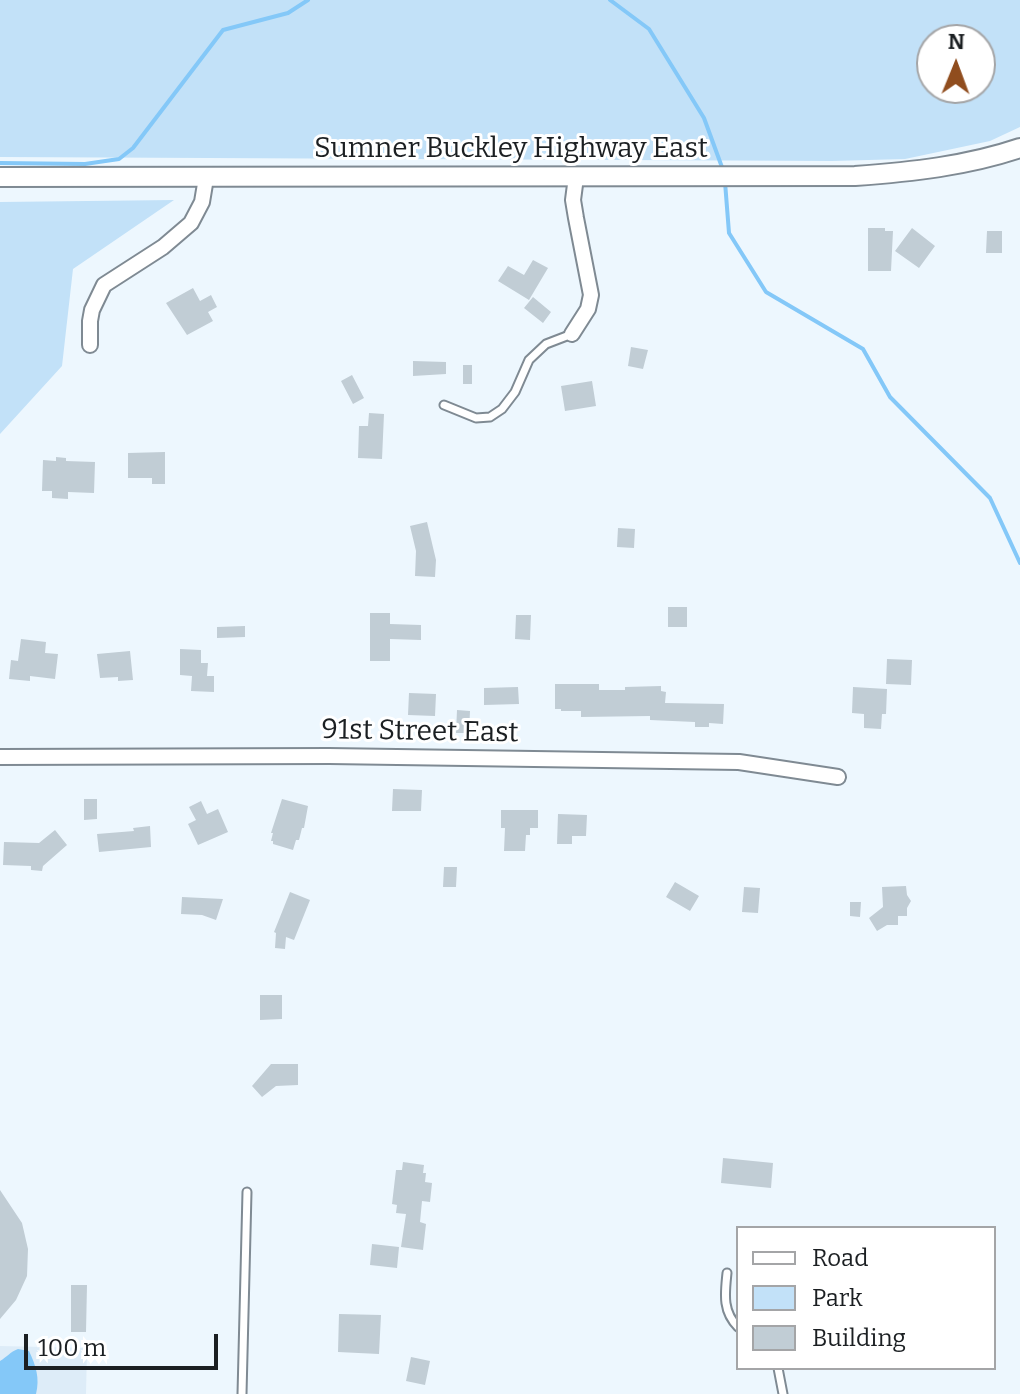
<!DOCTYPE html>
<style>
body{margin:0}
#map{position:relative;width:1020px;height:1394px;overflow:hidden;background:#edf7fe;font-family:Bitter,serif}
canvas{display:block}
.legend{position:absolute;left:736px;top:1226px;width:260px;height:144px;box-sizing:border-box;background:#fff;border:2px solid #a4a5a7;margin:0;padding:10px 14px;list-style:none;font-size:24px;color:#1b1f22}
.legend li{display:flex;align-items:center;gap:16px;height:40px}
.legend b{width:40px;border:2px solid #a4a5a7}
.north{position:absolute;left:916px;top:24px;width:80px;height:80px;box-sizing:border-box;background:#fff;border:2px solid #a4a5a7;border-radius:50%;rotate:1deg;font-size:22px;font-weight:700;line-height:32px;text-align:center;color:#1b1f22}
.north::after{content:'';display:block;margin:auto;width:28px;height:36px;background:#904d1e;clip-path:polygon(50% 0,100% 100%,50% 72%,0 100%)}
.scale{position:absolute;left:24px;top:1334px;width:194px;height:36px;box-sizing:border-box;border:4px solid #1b1f22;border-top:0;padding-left:10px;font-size:24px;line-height:28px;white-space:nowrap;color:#1b1f22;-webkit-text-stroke:6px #fff;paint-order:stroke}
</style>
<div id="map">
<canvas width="1020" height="1394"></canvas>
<ul class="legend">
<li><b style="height:10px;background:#fff"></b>Road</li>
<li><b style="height:22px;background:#c2e1f8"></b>Park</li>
<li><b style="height:22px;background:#c1cdd5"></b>Building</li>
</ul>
<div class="north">N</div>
<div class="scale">100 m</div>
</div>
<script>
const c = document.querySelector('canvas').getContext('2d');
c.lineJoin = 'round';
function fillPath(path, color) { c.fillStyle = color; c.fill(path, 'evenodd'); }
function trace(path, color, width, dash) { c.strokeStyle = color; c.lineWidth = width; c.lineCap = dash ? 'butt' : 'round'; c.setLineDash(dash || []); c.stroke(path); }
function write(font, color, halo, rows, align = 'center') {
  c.font = font + ' Bitter,serif'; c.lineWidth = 6; c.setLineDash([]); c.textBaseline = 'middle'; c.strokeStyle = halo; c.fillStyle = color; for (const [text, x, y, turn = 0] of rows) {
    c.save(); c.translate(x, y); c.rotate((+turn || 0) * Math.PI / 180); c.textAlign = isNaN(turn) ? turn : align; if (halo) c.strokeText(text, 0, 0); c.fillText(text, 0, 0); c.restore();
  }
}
const built = new Path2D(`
 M 0,1346 L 87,1348 L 86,1394 L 0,1394 Z`);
const green = new Path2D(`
 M 0,0 L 1020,0 L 1020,127 L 990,141 L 905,159 L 832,161 L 0,157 ZM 932,40 L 980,40 L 980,88 L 932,88 Z
 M 174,200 L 73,269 L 62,366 L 0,434 L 0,202 Z`);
const water = new Path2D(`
 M 18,1349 L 29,1351 C 36,1366 40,1378 36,1394 L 0,1394 L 0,1361 C 7,1357 10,1352 18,1349 Z`);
const stream = new Path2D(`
 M 610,0 L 649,29 L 704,118 L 723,170
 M 0,163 L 85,164 L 119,159 L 133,148 L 223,30 L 288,13 L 308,0
 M 725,182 L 729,233 L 766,292 L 863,349 L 890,397 L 990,498 L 1020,563`);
const building = new Path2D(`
 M 868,228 L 885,228 L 885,231 L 893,231 L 891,271 L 868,271 Z
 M 912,228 L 935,246 L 919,268 L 895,251 Z
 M 987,231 L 1002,231 L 1002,253 L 986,253 Z
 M 533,260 L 548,268 L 529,300 L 498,281 L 508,266 L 524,275 Z
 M 193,288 L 200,301 L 211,295 L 217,307 L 208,312 L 213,321 L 187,335 L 166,303 Z
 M 533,297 L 551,312 L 543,323 L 524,308 Z
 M 631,347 L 648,350 L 643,369 L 628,366 Z
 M 413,361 L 446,362 L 446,374 L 413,376 Z
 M 463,365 L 472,365 L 472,384 L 463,384 Z
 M 352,375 L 364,398 L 353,404 L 341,381 Z
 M 592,381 L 596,406 L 565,411 L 561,386 Z
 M 369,413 L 384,414 L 382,459 L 358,458 L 359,426 L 368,426 Z
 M 165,452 L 165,484 L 152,484 L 152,478 L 128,478 L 128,453 Z
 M 56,457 L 66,458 L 66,461 L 95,462 L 94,493 L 68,492 L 68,499 L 52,498 L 52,491 L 42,491 L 43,460 L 56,461 Z
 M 427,522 L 436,560 L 435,577 L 415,576 L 416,551 L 410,526 Z
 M 618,528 L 635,529 L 634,548 L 617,547 Z
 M 668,607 L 687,607 L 687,627 L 668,627 Z
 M 370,613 L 390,613 L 390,624 L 421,625 L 421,640 L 390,639 L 390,661 L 370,661 Z
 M 516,615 L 531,615 L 530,640 L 515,639 Z
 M 245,626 L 245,637 L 217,638 L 217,627 Z
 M 21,639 L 46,642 L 45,653 L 58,654 L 55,679 L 30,676 L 30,681 L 9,679 L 11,660 L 18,661 Z
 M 180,649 L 201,650 L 201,663 L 208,663 L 207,676 L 214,676 L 214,692 L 191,691 L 192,676 L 180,675 Z
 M 130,651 L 133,680 L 118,681 L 118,677 L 100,678 L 97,654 Z
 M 887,659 L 912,660 L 911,685 L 886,684 Z
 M 555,684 L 599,684 L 599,690 L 625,690 L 625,687 L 661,686 L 661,691 L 666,692 L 665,703 L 724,704 L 723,724 L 709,723 L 709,727 L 695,727 L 695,722 L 650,720 L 650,716 L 581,717 L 581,711 L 561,711 L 561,709 L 555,709 Z
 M 518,687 L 519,704 L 484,705 L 484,688 Z
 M 853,687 L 887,689 L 886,714 L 882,714 L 881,729 L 864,728 L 864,714 L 852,713 Z
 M 409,693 L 436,694 L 435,716 L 408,715 Z
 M 457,710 L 470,711 L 469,733 L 456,733 Z
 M 393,789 L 422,790 L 421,811 L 392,811 Z
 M 84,799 L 97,799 L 97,819 L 84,820 Z
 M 282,799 L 308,806 L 304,828 L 302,828 L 299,840 L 296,840 L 293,850 L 273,844 L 273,841 L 271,841 L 273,833 L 271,833 Z
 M 201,801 L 207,814 L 218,809 L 228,832 L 198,845 L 188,824 L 196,820 L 189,807 Z
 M 501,810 L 538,810 L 538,828 L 530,828 L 530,835 L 526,835 L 525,851 L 504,851 L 505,828 L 501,828 Z
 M 558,814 L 587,815 L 586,836 L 572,836 L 572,844 L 557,844 Z
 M 150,826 L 151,847 L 99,852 L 97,834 L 134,831 L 133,828 Z
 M 55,830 L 67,845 L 43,866 L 42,871 L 31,870 L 31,866 L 3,865 L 4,842 L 39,843 Z
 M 444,867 L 457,867 L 456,887 L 443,887 Z
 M 675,882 L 699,896 L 690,911 L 666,897 Z
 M 906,886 L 907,895 L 911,901 L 907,908 L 907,916 L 898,916 L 898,925 L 887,925 L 877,931 L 869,918 L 883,907 L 882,887 Z
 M 744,887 L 760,888 L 758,913 L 742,912 Z
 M 290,892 L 310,900 L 294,940 L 286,937 L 285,949 L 275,948 L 276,933 L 274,932 Z
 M 182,897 L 223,899 L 216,920 L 202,915 L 181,914 Z
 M 850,902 L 861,902 L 860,917 L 850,916 Z
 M 260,995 L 282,995 L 282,1019 L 260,1020 Z
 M 271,1064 L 298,1064 L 298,1085 L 276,1086 L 262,1097 L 252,1086 Z
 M 723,1158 L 773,1163 L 771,1188 L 721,1183 Z
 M 403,1162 L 424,1165 L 423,1173 L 426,1173 L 425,1182 L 432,1183 L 430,1202 L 422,1201 L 420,1222 L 426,1224 L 423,1250 L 401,1247 L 406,1214 L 396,1213 L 397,1205 L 392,1204 L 396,1170 L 402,1170 Z
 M 0,1190 L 22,1223 L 28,1249 L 27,1276 L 16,1300 L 0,1319 Z
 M 372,1244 L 399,1247 L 397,1268 L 370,1265 Z
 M 71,1285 L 87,1285 L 86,1332 L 71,1332 Z
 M 339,1314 L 381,1315 L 379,1354 L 338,1352 Z
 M 411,1357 L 430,1361 L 425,1385 L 406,1381 Z`);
const service = new Path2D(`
 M 444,405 L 476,418 L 490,417 L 502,409 L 515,392 L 529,360 L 546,344 L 572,334
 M 727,1273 C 725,1293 722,1311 738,1327
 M 778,1368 L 783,1394
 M 242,1394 L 247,1192`);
const minor = new Path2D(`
 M 572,334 L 588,309 L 591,295 L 576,218 L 573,200 L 576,177
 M 90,345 L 90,321 L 92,310 L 104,285 L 163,247 L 191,223 L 202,202 L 206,178
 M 0,757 L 329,756 L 739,762 L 838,777`);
const tertiary = new Path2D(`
 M 0,177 L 855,176 C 911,172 967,166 1020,148`);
const streetNames = [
 ["Sumner Buckley Highway East",511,149],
 ["91st Street East",420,732,1]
];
fillPath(built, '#ddecf8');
fillPath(green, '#c2e1f8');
fillPath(water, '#84c8f8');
trace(stream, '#84c8f8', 4);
fillPath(building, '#c1cdd5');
trace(service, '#7f8a93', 11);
trace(minor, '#7f8a93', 18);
trace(tertiary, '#7f8a93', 22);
trace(service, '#fff', 7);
trace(minor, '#fff', 14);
trace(tertiary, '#fff', 18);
write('28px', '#1b1f22', '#fff', streetNames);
</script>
